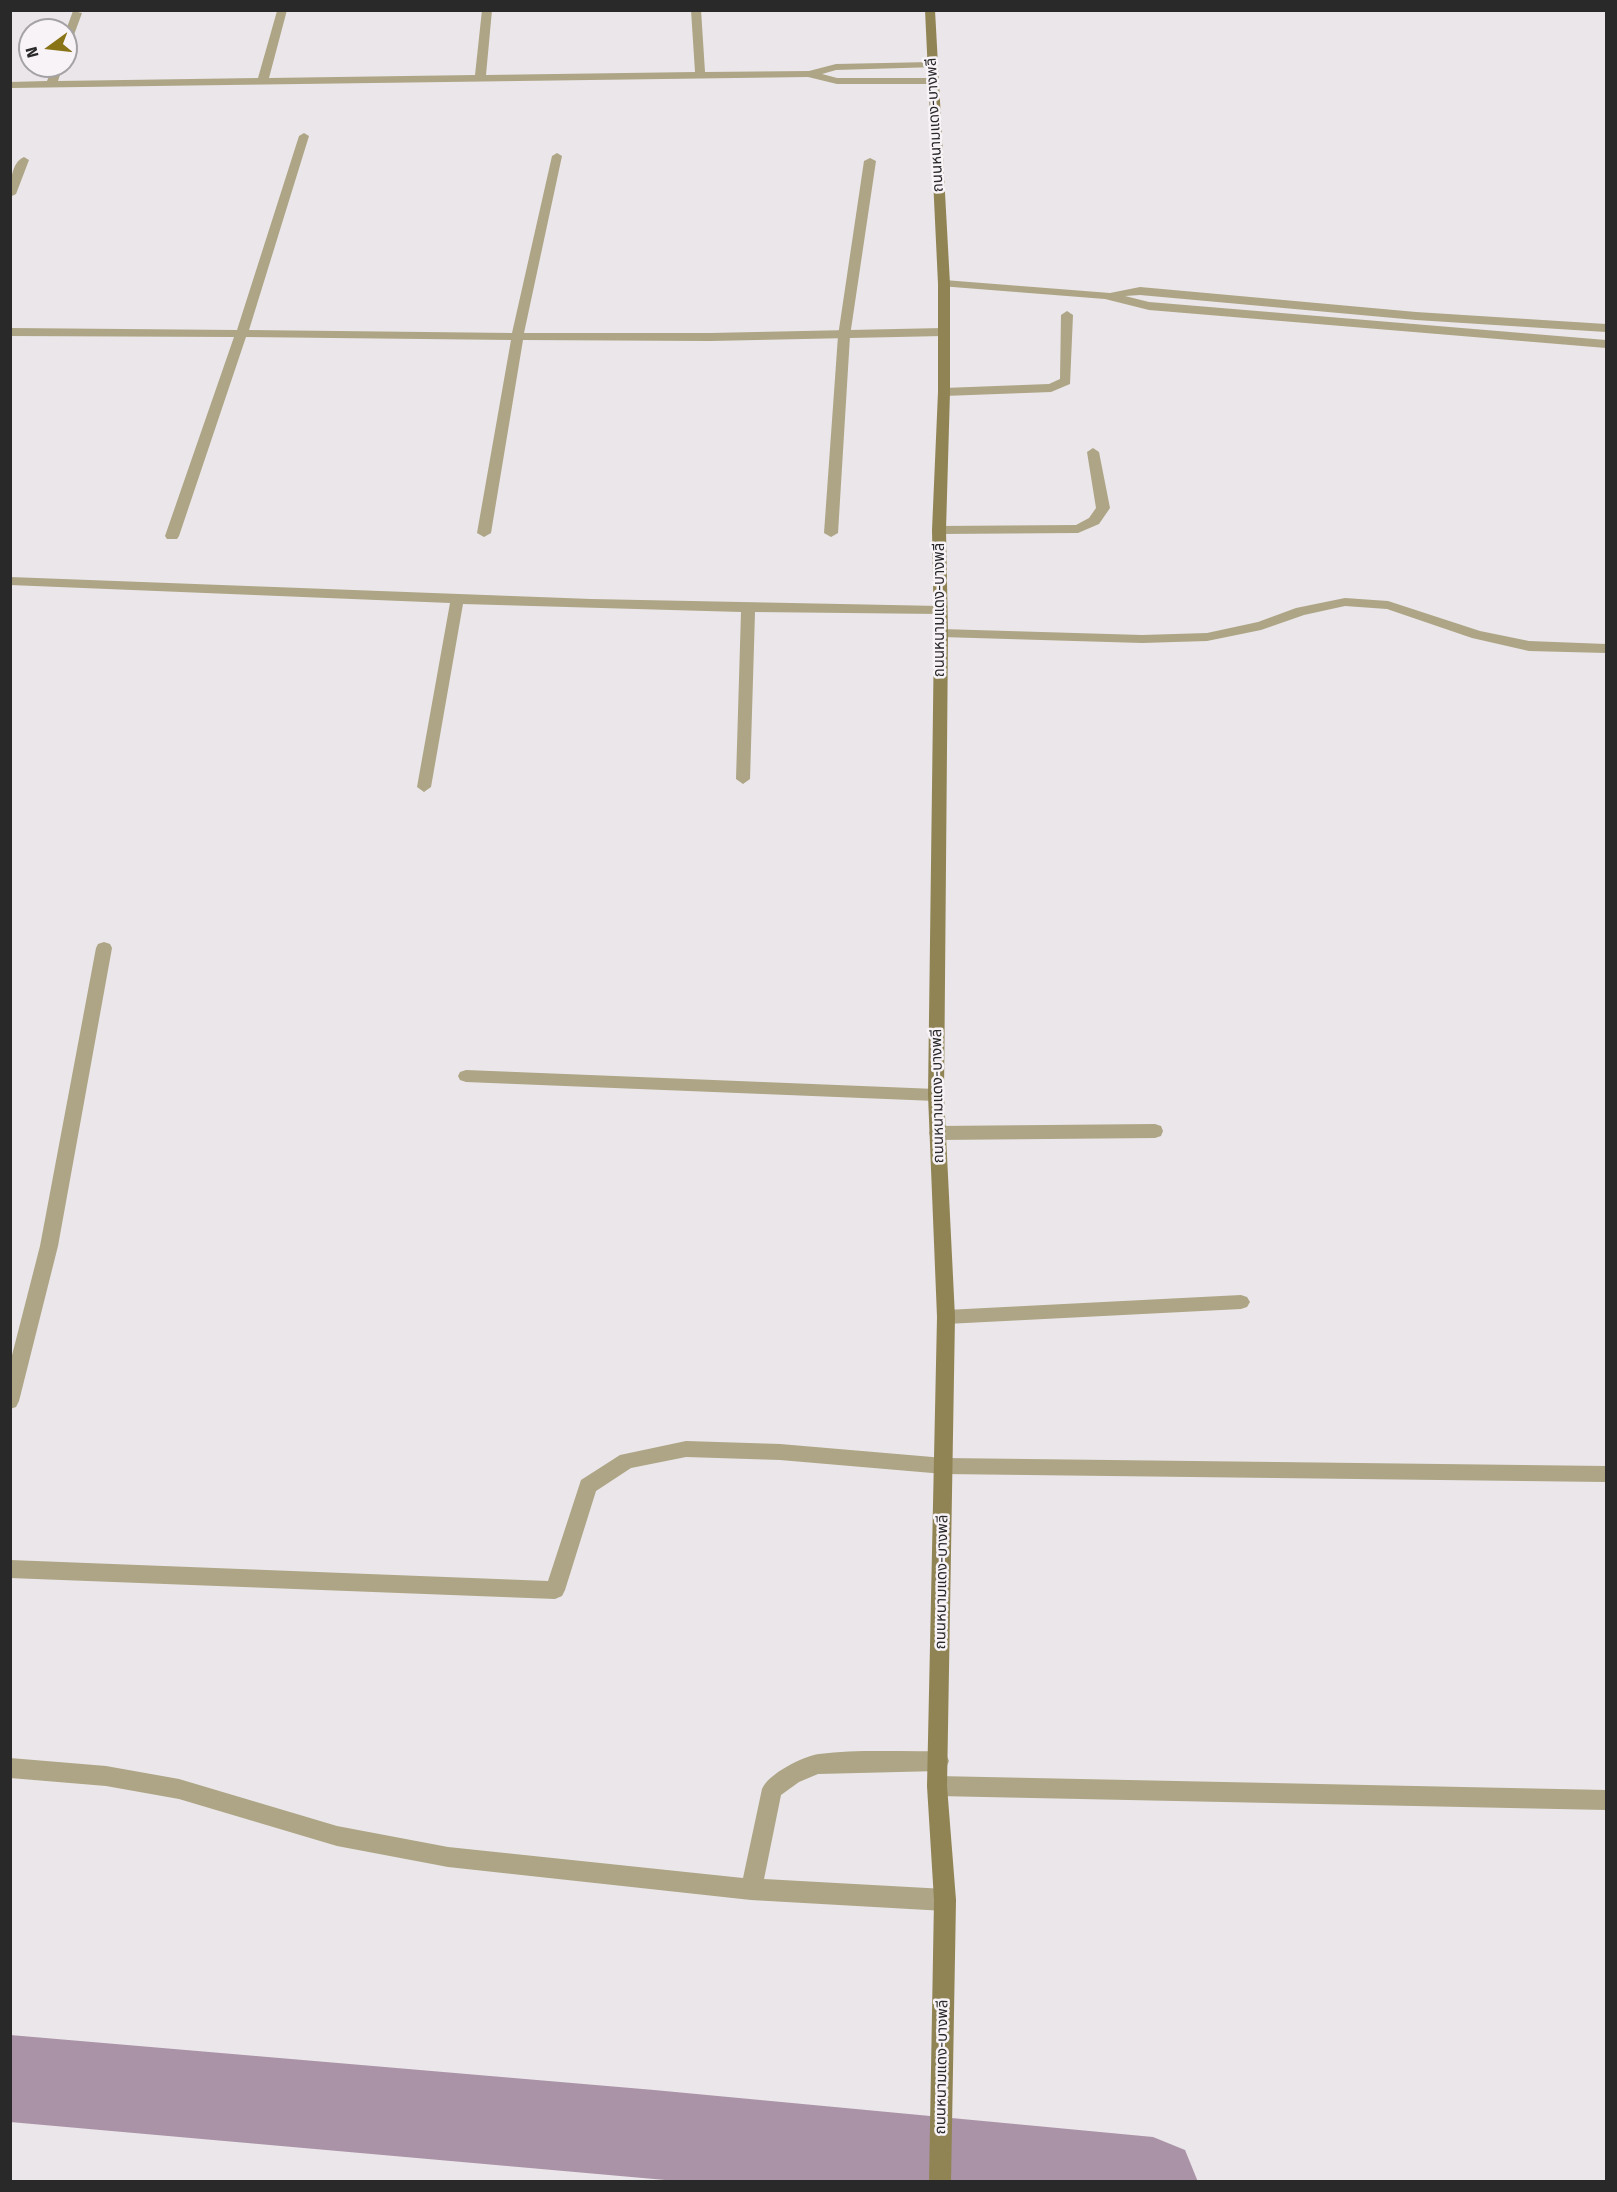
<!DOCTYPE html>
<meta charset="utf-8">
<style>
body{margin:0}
#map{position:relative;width:1617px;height:2192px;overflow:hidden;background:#eae6e9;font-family:"Fira Sans",sans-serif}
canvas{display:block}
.frame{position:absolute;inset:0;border:12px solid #2a292a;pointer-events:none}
.north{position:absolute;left:18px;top:18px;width:60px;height:60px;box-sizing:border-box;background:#f7f3f7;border:2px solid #a5a2a5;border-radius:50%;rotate:255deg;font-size:16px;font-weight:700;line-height:24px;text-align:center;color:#2a292a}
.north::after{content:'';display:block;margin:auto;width:21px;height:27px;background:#887417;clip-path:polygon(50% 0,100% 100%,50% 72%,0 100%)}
</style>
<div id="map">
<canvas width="1617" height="2192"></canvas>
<div class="frame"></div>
<div class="north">N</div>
</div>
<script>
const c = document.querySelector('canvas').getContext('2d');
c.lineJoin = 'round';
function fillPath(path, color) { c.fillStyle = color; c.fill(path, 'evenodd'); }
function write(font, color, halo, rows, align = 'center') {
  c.font = font + ' "Fira Sans","Noto Sans Thai",sans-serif'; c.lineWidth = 5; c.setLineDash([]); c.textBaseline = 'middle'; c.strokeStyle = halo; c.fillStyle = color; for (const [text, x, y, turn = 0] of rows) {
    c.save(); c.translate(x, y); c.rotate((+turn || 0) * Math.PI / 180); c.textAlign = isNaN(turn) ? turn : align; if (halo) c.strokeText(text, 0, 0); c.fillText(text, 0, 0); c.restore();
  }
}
const canal = new Path2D(`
 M 10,2035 L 654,2090 L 1153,2137 L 1185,2150 L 1198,2182 L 688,2182 L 10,2122 Z`);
const service = new Path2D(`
 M 870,158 L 876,161 L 850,336 L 838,533 L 831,537 L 824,533 L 838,336 L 864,161 Z
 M 1067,311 L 1073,315 L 1070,384 L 1051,392 L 944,396 L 938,392 L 944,388 L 1049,384 L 1060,379 L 1061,315 Z
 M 1093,448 L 1099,452 L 1110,508 L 1099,524 L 1078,533 L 939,534 L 932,530 L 939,526 L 1076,525 L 1089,518 L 1096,508 L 1087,452 Z
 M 10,577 L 591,599 L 940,606 L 947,610 L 940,614 L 755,612 L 750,779 L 743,784 L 736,779 L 741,612 L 463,604 L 431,787 L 424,792 L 417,787 L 450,603 L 10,585 Z
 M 1345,598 L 1388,601 L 1480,631 L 1529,641 L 1606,644 L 1606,653 L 1529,651 L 1472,638 L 1387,609 L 1345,606 L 1304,615 L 1261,630 L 1207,641 L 1142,643 L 941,637 L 934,633 L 941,629 L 1142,635 L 1207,633 L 1258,622 L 1296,608 Z
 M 466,1070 L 936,1089 L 942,1090 L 944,1095 L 942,1100 L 936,1101 L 466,1082 L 460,1080 L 458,1076 L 460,1072 Z
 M 1155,1124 L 1161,1126 L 1163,1131 L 1161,1136 L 1155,1138 L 937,1140 L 931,1138 L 929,1133 L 931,1128 L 937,1126 Z
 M 1241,1295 L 1247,1297 L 1250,1302 L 1247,1307 L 1241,1309 L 946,1324 L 940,1322 L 937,1317 L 940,1312 L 946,1310 Z
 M 944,1458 L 1606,1466 L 1606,1482 L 944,1474 L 937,1472 L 935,1466 L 937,1460 Z`);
const minor = new Path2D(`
 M 287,10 L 269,78 L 475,75 L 482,10 L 492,10 L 486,75 L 695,72 L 691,10 L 701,10 L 705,72 L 809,71 L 836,64 L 932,62 L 937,65 L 936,67 L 836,70 L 822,74 L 837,78 L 933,78 L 938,81 L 933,84 L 837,84 L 808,77 L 10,88 L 10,82 L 47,81 L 53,66 L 63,66 L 58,81 L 258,78 L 277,11 Z
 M 73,11 L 82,13 L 71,43 L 66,46 L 66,30 Z
 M 304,133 L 309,136 L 249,330 L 512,333 L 552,156 L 557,153 L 562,156 L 524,333 L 710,333 L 943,328 L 949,332 L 943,336 L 710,341 L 523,340 L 491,533 L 484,537 L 477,533 L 511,340 L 246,337 L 179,536 L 177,539 L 167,539 L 165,536 L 234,337 L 10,336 L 10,328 L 237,330 L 299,136 Z
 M 24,157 L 29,160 L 16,194 L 10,197 C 10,185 11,162 24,157 Z
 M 944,280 L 1110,293 L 1140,287 L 1416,312 L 1606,324 L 1606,332 L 1416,320 L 1140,295 L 1125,296 L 1149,302 L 1606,340 L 1606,348 L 1149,310 L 1105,299 L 940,286 L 938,284 Z
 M 104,942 L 110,944 L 112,948 L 58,1246 L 19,1401 L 16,1407 L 10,1409 L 10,1363 L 40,1246 L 96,948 L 98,944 Z
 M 686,1441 L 780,1444 L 944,1458 L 951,1460 L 953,1466 L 951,1472 L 944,1474 L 780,1460 L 686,1457 L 631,1468 L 596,1491 L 565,1590 L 562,1596 L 555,1599 L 10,1578 L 10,1560 L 548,1581 L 581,1480 L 620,1455 Z
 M 939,1751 L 946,1754 L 949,1761 L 946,1768 L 939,1771 L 818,1774 L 799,1782 L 781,1795 L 764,1879 L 945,1889 L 953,1892 L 956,1900 L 953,1908 L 945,1911 L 751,1900 L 448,1867 L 337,1846 L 179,1799 L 106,1786 L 10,1778 L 10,1758 L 106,1766 L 179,1779 L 337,1826 L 448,1847 L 743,1878 L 762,1789 C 768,1774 803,1756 819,1754 C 858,1749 900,1752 939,1751 Z
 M 937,1776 L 1606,1790 L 1606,1810 L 937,1796 L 930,1793 L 927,1786 L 930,1779 Z`);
const secondary = new Path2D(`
 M 925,10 L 935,10 L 950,284 L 950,392 L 946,530 L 948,633 L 944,1095 L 955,1317 L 947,1786 L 956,1900 L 951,2182 L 929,2182 L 934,1900 L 927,1786 L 937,1317 L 928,1095 L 934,633 L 932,530 L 938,392 L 938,284 Z`);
const streetNames = [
 ["ถนนหนามแดง-บางพลี",935,125,-93],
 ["ถนนหนามแดง-บางพลี",940,610,-90],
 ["ถนนหนามแดง-บางพลี",938,1096,-91],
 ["ถนนหนามแดง-บางพลี",942,1582,-89],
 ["ถนนหนามแดง-บางพลี",942,2067,-89]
];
fillPath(canal, '#aa92a7');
fillPath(service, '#ada585');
fillPath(minor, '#ada585');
fillPath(secondary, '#908454');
write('15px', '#2a292a', '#f7f3f7', streetNames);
</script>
